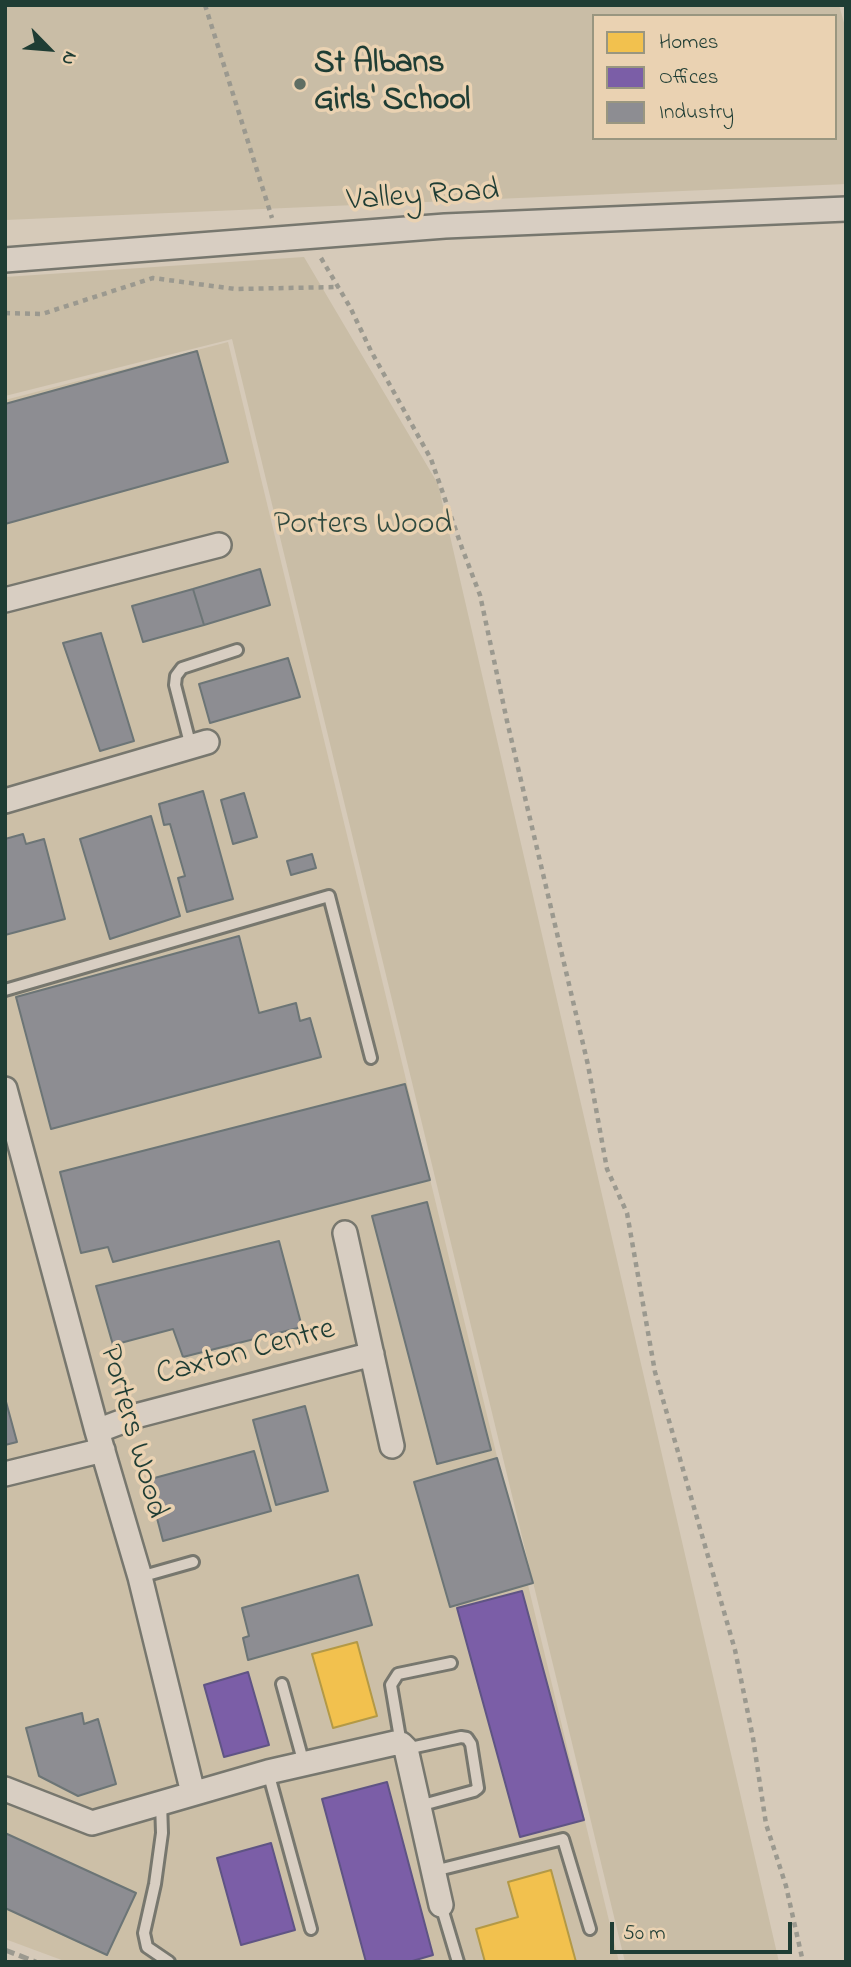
<!DOCTYPE html>
<style>
body{margin:0}
#map{position:relative;width:851px;height:1967px;overflow:hidden;background:#d6cab9;font-family:"Indie Flower",sans-serif}
canvas{display:block}
.frame{position:absolute;inset:0;border:7px solid #1f3d34;pointer-events:none}
.legend{position:absolute;left:592px;top:14px;width:245px;height:126px;box-sizing:border-box;background:#ead2b2;border:2px solid #999680;margin:0;padding:9px 12px;list-style:none;font-size:21px;color:#1f3d34}
.legend li{display:flex;align-items:center;gap:14px;height:35px}
.legend b{width:35px;border:2px solid #999680}
.north{position:absolute;left:14px;top:14px;width:70px;height:70px;-webkit-text-stroke:5px #ead2b2;paint-order:stroke;rotate:115deg;font-size:19px;font-weight:700;line-height:28px;text-align:center;color:#1f3d34}
.north::after{content:'';display:block;margin:auto;width:24px;height:32px;background:#1f3d34;clip-path:polygon(50% 0,100% 100%,50% 72%,0 100%)}
.scale{position:absolute;left:610px;top:1922px;width:182px;height:32px;box-sizing:border-box;border:4px solid #1f3d34;border-top:0;padding-left:9px;font-size:21px;line-height:24px;white-space:nowrap;color:#1f3d34;-webkit-text-stroke:5px #ead2b2;paint-order:stroke}
</style>
<div id="map">
<canvas width="851" height="1967"></canvas>
<div class="frame"></div>
<ul class="legend">
<li><b style="height:19px;background:#f2c14e"></b>Homes</li>
<li><b style="height:19px;background:#7b5ea7"></b>Offices</li>
<li><b style="height:19px;background:#8d8d92"></b>Industry</li>
</ul>
<div class="north">N</div>
<div class="scale">50 m</div>
</div>
<script>
const c = document.querySelector('canvas').getContext('2d');
c.lineJoin = 'round';
function fillPath(path, color) { c.fillStyle = color; c.fill(path, 'evenodd'); }
function trace(path, color, width, dash) { c.strokeStyle = color; c.lineWidth = width; c.lineCap = dash ? 'butt' : 'round'; c.setLineDash(dash || []); c.stroke(path); }
function write(font, color, halo, rows, align = 'center') {
  c.font = font + ' "Indie Flower",sans-serif'; c.lineWidth = 7; c.setLineDash([]); c.textBaseline = 'middle'; c.strokeStyle = halo; c.fillStyle = color; for (const [text, x, y, turn = 0] of rows) {
    c.save(); c.translate(x, y); c.rotate((+turn || 0) * Math.PI / 180); c.textAlign = isNaN(turn) ? turn : align; if (halo) c.strokeText(text, 0, 0); c.fillText(text, 0, 0); c.restore();
  }
}
const built = new Path2D(`
 M 228,342 L 619,1962 L 67,1962 L 5,1939 L 5,400 Z`);
const green = new Path2D(`
 M 5,5 L 839,5 L 846,30 L 846,184 L 5,220 ZM 594,16 L 835,16 L 835,138 L 594,138 Z
 M 304,257 L 438,484 L 779,1962 L 625,1962 L 232,339 L 5,396 L 5,277 Z`);
const homes = new Path2D(`
 M 357,1642 L 377,1716 L 333,1728 L 312,1654 Z
 M 551,1870 L 576,1962 L 485,1962 L 476,1929 L 518,1917 L 508,1882 Z`);
const offices = new Path2D(`
 M 522,1591 L 584,1820 L 520,1837 L 457,1608 Z
 M 248,1672 L 269,1745 L 224,1757 L 204,1685 Z
 M 387,1782 L 433,1955 L 409,1962 L 366,1962 L 322,1799 Z
 M 271,1843 L 295,1930 L 241,1945 L 217,1858 Z`);
const industry = new Path2D(`
 M 197,351 L 228,462 L 5,524 L 5,404 Z
 M 260,569 L 270,605 L 204,625 L 193,589 Z
 M 193,589 L 204,625 L 143,642 L 132,606 Z
 M 101,633 L 134,741 L 100,751 L 63,643 Z
 M 288,658 L 300,697 L 210,723 L 199,684 Z
 M 203,791 L 233,899 L 187,912 L 178,878 L 185,876 L 170,824 L 164,825 L 159,804 Z
 M 244,793 L 257,837 L 233,844 L 221,800 Z
 M 151,816 L 180,916 L 110,939 L 80,839 Z
 M 23,834 L 26,844 L 44,839 L 65,919 L 5,935 L 5,839 Z
 M 312,854 L 316,868 L 291,875 L 287,861 Z
 M 239,936 L 259,1013 L 296,1003 L 300,1021 L 310,1018 L 321,1057 L 51,1129 L 16,997 Z
 M 405,1084 L 430,1180 L 113,1262 L 108,1247 L 81,1253 L 60,1172 Z
 M 427,1202 L 491,1450 L 437,1464 L 372,1216 Z
 M 279,1241 L 302,1327 L 183,1357 L 173,1329 L 113,1345 L 96,1286 Z
 M 5,1398 L 17,1442 L 5,1445 Z
 M 305,1406 L 328,1491 L 276,1505 L 253,1420 Z
 M 254,1451 L 271,1511 L 163,1541 L 147,1480 Z
 M 497,1458 L 533,1583 L 450,1607 L 414,1482 Z
 M 358,1575 L 372,1625 L 248,1660 L 243,1638 L 249,1636 L 242,1608 Z
 M 82,1713 L 84,1724 L 98,1719 L 116,1784 L 78,1796 L 39,1776 L 26,1728 Z
 M 5,1833 L 136,1893 L 107,1955 L 5,1908 Z`);
const path = new Path2D(`
 M 205,5 L 272,218
 M 321,258 L 350,307 L 371,351 L 431,459 L 462,548 L 480,595 L 507,721 L 588,1065 L 607,1169 L 627,1213 L 655,1372 L 735,1650 L 753,1738 L 766,1824 L 786,1886 L 803,1962
 M 5,313 L 42,314 L 153,278 L 235,289 L 339,287`);
const lane = new Path2D(`
 M 191,747 L 175,685 L 176,676 L 182,668 L 237,650
 M 5,990 L 329,896 L 371,1058
 M 140,1577 L 193,1562
 M 282,1684 L 304,1764
 M 401,1744 L 391,1685 L 398,1674 L 451,1663
 M 406,1749 L 461,1737 L 467,1738 L 471,1744 L 478,1788 L 474,1791 L 419,1806
 M 268,1772 L 311,1929
 M 161,1802 L 162,1833 L 155,1884 L 144,1933 L 147,1947 L 169,1962
 M 434,1871 L 563,1839 L 590,1929
 M 441,1905 L 458,1962`);
const street = new Path2D(`
 M 5,260 L 445,226 L 846,209
 M 5,600 L 219,545
 M 5,801 L 207,742
 M 5,1089 L 97,1431 L 140,1577 L 193,1793
 M 345,1233 L 392,1446
 M 97,1431 L 139,1415 L 372,1354
 M 5,1474 L 103,1450
 M 5,1789 L 92,1823 L 268,1772 L 395,1743 L 401,1744 L 406,1749 L 441,1905`);
const rail = new Path2D(`
 M 5,1950 L 36,1962`);
const markers = [
 [300,84,7,"#5f6e63"]
];
const poiNames = [
 ["St Albans",314,66],
 ["Girls' School",314,103]
];
const streetNames = [
 ["Valley Road",423,198,-4],
 ["Caxton Centre",246,1354,-15],
 ["Porters Wood",131,1432,74]
];
const parkNames = [
 ["Porters Wood",363,527]
];
fillPath(built, '#ccbfa7');
fillPath(green, '#c9bda6');
fillPath(homes, '#f2c14e');
trace(homes, '#b39946', 2);
fillPath(offices, '#7b5ea7');
trace(offices, '#5f5484', 2);
fillPath(industry, '#8d8d92');
trace(industry, '#6c7576', 2);
trace(lane, '#77776e', 16);
trace(street, '#77776e', 28);
trace(path, '#9b998f', 4.5, [5, 5]);
trace(lane, '#d8cec2', 10);
trace(street, '#d8cec2', 23);
trace(rail, '#9b998f', 5, [10, 5]);
for (const [x, y, r, color] of markers) { const dot = new Path2D(); dot.arc(x, y, r, 0, 2 * Math.PI); c.fillStyle = color; c.fill(dot); trace(dot, '#ead2b2', 2.5); }
write('bold 32px', '#1f3d34', '#ead2b2', poiNames, 'left');
write('32px', '#1f3d34', '#ead2b2', streetNames);
write('32px', '#2f493e', '#ead2b2', parkNames);
</script>
